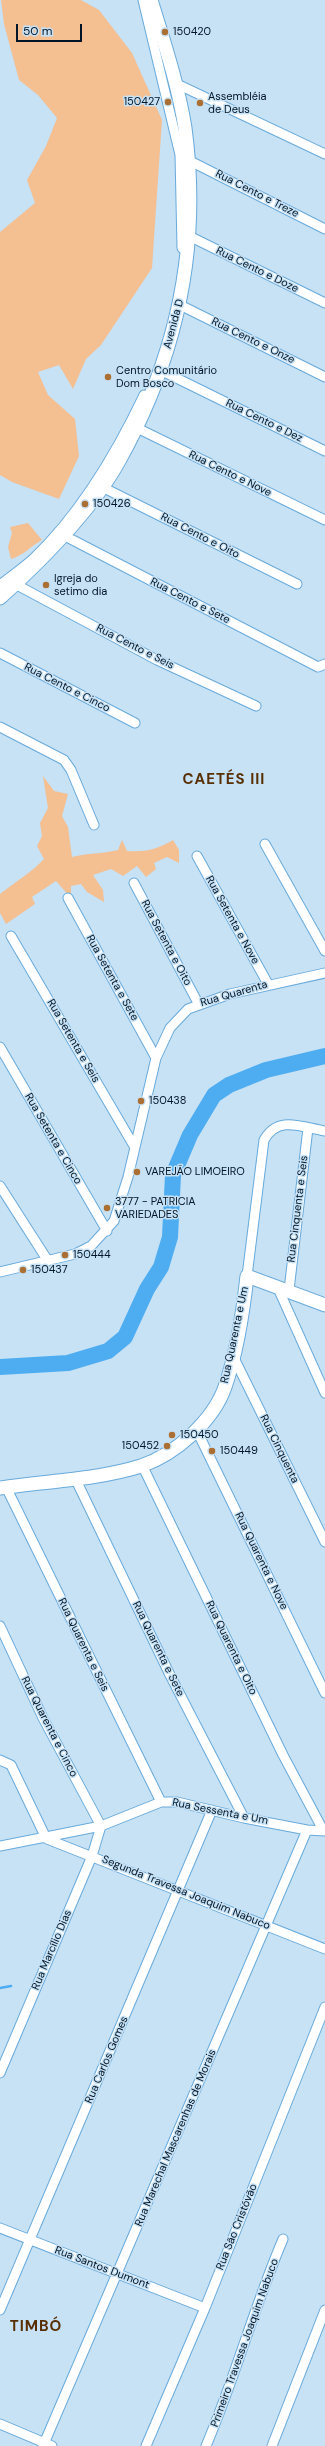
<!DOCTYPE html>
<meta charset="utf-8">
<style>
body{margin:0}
#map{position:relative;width:325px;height:2446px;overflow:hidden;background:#c7e1f5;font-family:"DM Sans",sans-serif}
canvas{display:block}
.scale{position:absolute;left:16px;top:24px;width:66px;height:18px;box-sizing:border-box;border:2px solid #001527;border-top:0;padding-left:5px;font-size:12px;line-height:14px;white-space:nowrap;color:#001527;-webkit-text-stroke:3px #c7e1f5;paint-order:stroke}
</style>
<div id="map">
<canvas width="325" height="2446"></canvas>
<div class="scale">50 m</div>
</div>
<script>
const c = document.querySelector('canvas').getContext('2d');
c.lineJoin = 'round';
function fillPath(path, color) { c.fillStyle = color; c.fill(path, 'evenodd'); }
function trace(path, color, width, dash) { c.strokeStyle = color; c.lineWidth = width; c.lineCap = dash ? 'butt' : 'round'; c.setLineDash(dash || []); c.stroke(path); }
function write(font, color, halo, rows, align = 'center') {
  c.font = font + ' "DM Sans",sans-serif'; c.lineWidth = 3; c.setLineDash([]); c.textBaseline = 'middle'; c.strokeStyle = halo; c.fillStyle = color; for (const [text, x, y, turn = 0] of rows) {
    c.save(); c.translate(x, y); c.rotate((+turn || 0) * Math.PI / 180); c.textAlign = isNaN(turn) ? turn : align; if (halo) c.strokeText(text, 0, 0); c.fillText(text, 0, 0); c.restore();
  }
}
const green = new Path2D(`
 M 1,0 L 81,0 L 99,10 L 132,53 L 162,120 L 152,268 L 101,345 L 86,359 L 73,389 L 59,365 L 38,372 L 48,395 L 75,419 L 79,456 L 59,499 L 12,482 L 0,475 L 0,232 L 35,203 L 27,180 L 46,146 L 57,118 L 38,95 L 19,80 L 4,24 Z
 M 28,523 L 42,540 C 31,546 23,556 11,559 L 8,547 L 12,533 L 10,527 Z
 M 43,776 L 54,791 L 68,794 L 62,816 L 68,827 L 72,857 C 88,853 101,854 118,850 L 122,840 L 127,851 C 146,852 156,850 173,840 L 179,850 L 179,863 L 167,857 L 154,863 L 156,869 L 146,877 L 137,866 L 123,876 L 111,869 L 93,875 L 103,890 L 104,902 L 87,892 L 81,884 L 71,886 L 71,898 L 56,881 L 32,897 L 35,904 L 6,924 L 0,913 L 0,894 C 15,882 31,873 44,859 L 37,846 L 42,836 L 40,823 L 48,808 Z`);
const stream = new Path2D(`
 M 0,1988 L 11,1986`);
const river = new Path2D(`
 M 0,1367 L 68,1363 L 108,1351 L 125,1337 L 147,1289 L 161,1267 L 170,1237 L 173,1175 L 190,1135 L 214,1095 L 229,1085 L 266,1070 L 325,1056`);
const street = new Path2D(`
 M 143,0 L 180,155 L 182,248
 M 177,84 L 325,154
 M 188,160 L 325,229
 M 189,236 L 325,303
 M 180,305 L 325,377
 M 160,370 L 325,451
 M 135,427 L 325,520
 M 102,487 L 297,584
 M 63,535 L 318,667 L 325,664
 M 15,584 L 157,660 L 256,706
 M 0,585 C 11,576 23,568 34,558 C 81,513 116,454 144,395
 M 0,653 L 135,723
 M 0,727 L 64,760 L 71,770 L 94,825
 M 265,844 L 325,951
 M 197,856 L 268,984
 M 134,883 L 198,1003
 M 68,898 L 156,1058
 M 11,936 L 134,1146
 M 0,1047 L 107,1231
 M 0,1186 L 48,1261
 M 0,1272 L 75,1254 L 91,1246 L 114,1221 L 128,1177 L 156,1058 L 170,1028 L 188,1009 L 230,994 L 325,973
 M 247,1276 L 264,1140 C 278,1115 301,1127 325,1131
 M 277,1286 L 325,1393
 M 289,1290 L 308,1128
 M 233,1356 L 325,1542
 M 196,1429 L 325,1693
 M 142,1465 L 283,1755 L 323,1830
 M 75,1478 L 170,1675 L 244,1818
 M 6,1487 L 161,1802
 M 0,1626 L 43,1718 L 101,1826
 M 0,1760 L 11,1765 L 46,1838
 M 47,1839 L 325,1949
 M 0,1846 L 101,1826 L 161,1802 L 177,1802 L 244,1818 L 307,1830 L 325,1831
 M 0,2073 L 92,1856 L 101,1826
 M 0,2228 L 205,2308
 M 0,2310 L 212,1810
 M 0,2424 L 52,2446
 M 43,2446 L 307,1830
 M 146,2446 L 205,2308 L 325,2007
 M 206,2446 C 235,2378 254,2307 283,2239
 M 272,2446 L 325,2310`);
const secondary = new Path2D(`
 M 0,598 C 42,560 92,510 119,461 C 177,357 201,246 185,128 C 178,84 164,42 151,0
 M 0,1488 C 46,1481 96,1480 141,1466 C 176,1454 213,1421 225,1387 C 237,1352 243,1313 247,1276 L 325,1305`);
const markers = [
 [165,32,4,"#ac6f33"],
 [168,102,4,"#ac6f33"],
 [200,103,4,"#ac6f33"],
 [108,377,4,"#ac6f33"],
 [85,504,4,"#ac6f33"],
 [46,585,4,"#ac6f33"],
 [141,1101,4,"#ac6f33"],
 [137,1172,4,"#ac6f33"],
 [107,1208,4,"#ac6f33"],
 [65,1255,4,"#ac6f33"],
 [23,1270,4,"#ac6f33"],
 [172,1435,4,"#ac6f33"],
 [167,1446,4,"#ac6f33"],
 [212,1451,4,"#ac6f33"]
];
const poiNames = [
 ["150420",173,32],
 ["Assembléia",208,97],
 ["de Deus",208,110],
 ["150427",160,102,"right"],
 ["Centro Comunitário",116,371],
 ["Dom Bosco",116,384],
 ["150426",93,504],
 ["Igreja do",54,579],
 ["setimo dia",54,592],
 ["150438",149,1101],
 ["VAREJÃO LIMOEIRO",145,1172],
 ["3777 - PATRICIA",115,1202],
 ["VARIEDADES",115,1215],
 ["150444",73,1255],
 ["150437",31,1270],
 ["150450",180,1435],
 ["150452",159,1446,"right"],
 ["150449",220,1451]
];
const streetNames = [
 ["Rua Cento e Treze",257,194,27],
 ["Rua Cento e Doze",257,270,26],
 ["Avenida D",174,324,-75],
 ["Rua Cento e Onze",253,341,26],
 ["Rua Cento e Dez",264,421,26],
 ["Rua Cento e Nove",230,474,26],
 ["Rua Cento e Oito",200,536,27],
 ["Rua Cento e Sete",190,601,27],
 ["Rua Cento e Seis",135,647,27],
 ["Rua Cento e Cinco",67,688,27],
 ["Rua Setenta e Nove",232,920,61],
 ["Rua Setenta e Oito",166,943,62],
 ["Rua Setenta e Sete",112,978,61],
 ["Rua Quarenta",234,994,-16],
 ["Rua Setenta e Seis",73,1041,60],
 ["Rua Setenta e Cinco",53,1139,60],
 ["Rua Cinquenta e Seis",298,1209,-83],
 ["Rua Quarenta e Um",235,1335,-78],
 ["Rua Cinquenta",279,1449,64],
 ["Rua Quarenta e Nove",261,1561,64],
 ["Rua Quarenta e Seis",83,1645,64],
 ["Rua Quarenta e Oito",231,1648,64],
 ["Rua Quarenta e Sete",158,1649,64],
 ["Rua Quarenta e Cinco",49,1727,63],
 ["Rua Sessenta e Um",220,1812,11],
 ["Segunda Travessa Joaquim Nabuco",186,1893,22],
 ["Rua Marcílio Dias",52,1950,-67],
 ["Rua Carlos Gomes",107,2060,-67],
 ["Rua Marechal Mascarenhas de Morais",176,2138,-67],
 ["Rua São Cristóvão",237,2227,-68],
 ["Rua Santos Dumont",102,2268,21],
 ["Primeiro Travessa Joaquim Nabuco",245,2343,-70]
];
const districtNames = [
 ["CAETÉS III",224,780],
 ["TIMBÓ",36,2327]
];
fillPath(green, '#f4bf91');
trace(stream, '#4dadf0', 2.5);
trace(river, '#4dadf0', 16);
trace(street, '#68aadb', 11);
trace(secondary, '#68aadb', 15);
trace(street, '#fff', 9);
trace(secondary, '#fff', 13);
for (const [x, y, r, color] of markers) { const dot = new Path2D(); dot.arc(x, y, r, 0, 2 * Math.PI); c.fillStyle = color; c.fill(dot); trace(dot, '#c7e1f5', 1.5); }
write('11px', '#001527', '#c7e1f5', poiNames, 'left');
write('11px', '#001527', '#c7e1f5', streetNames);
c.letterSpacing = '1px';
write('bold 15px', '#572f00', '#c7e1f5', districtNames);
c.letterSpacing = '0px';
</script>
